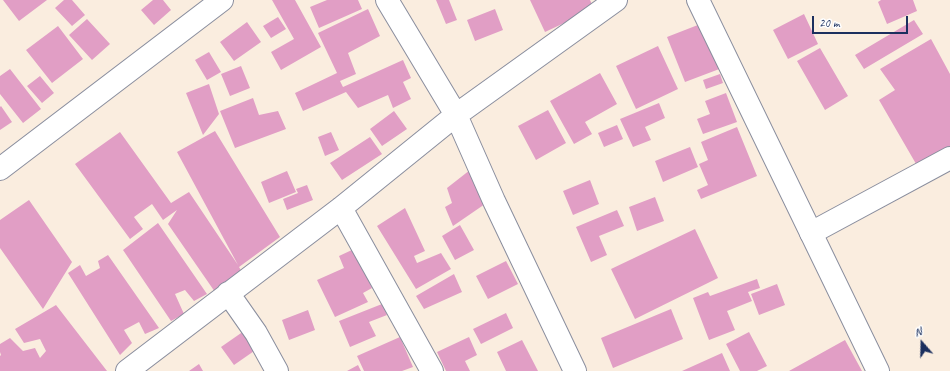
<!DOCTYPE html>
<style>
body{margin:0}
#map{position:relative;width:950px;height:371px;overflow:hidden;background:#faeddf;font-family:Caveat,sans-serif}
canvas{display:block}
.north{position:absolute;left:902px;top:323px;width:40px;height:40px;-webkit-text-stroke:3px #fff;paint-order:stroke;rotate:340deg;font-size:11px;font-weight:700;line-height:16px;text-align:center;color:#1b2f5e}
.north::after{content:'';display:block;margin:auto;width:14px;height:18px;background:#1b2f5e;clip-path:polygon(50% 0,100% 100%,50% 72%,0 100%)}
.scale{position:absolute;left:812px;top:16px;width:96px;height:18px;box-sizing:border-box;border:2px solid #1b2f5e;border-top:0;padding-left:5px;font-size:12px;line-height:14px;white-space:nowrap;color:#1b2f5e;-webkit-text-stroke:3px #fff;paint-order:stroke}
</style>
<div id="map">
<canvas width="950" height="371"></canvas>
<div class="north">N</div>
<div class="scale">20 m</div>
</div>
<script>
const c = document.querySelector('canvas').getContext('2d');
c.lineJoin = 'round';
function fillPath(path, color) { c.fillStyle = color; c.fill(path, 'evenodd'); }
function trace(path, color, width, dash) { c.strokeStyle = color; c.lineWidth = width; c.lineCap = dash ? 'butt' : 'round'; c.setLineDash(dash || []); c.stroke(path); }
const building = new Path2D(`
 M 3,0 L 47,0 L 19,21 Z
 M 64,0 L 72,0 L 85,15 L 72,26 L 55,8 Z
 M 153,0 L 163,0 L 171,10 L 154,25 L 141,10 Z
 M 272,0 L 295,0 L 321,47 L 281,70 L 271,52 L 294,39 Z
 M 327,0 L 358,0 L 362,9 L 319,28 L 310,7 Z
 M 436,0 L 449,0 L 457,20 L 446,24 Z
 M 530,0 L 590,0 L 594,9 L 545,32 Z
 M 881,0 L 913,0 L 917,11 L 887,24 L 878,2 Z
 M 368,9 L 380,36 L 348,53 L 356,74 L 340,81 L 343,87 L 403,60 L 411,78 L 403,82 L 411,99 L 393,108 L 388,95 L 358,108 L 346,92 L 303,111 L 295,93 L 337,73 L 318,33 Z
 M 495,9 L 503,30 L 475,41 L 467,20 Z
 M 804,14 L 818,44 L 788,59 L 773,30 Z
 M 278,17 L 286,29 L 271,38 L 263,26 Z
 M 87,19 L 110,44 L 92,60 L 69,35 Z
 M 914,20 L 923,34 L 864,69 L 855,55 Z
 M 247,22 L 261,42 L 234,61 L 220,42 Z
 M 703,23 L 722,68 L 685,82 L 667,37 Z
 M 58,26 L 83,59 L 52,83 L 26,50 Z
 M 931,39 L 950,74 L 950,151 L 919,169 L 879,100 L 895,90 L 880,69 Z
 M 658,46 L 678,89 L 636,109 L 616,66 Z
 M 820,48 L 848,96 L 825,110 L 797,61 Z
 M 209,52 L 221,72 L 207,80 L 195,60 Z
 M 241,66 L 250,88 L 230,96 L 221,74 Z
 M 10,69 L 41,109 L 23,123 L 0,94 L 0,76 Z
 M 600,73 L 617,104 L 585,122 L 592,134 L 574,144 L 550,101 Z
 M 720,74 L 723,83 L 706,89 L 703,80 Z
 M 40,76 L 54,93 L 42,103 L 27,86 Z
 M 209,84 L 219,114 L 203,135 L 186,93 Z
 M 726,93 L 737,122 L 703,134 L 697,119 L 710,114 L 705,101 Z
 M 253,98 L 259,115 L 278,111 L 286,129 L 235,148 L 220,111 Z
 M 659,103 L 665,118 L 645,127 L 651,140 L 633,147 L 620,119 Z
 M 1,106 L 12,122 L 0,130 L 0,107 Z
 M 548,110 L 566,143 L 536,160 L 518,126 Z
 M 394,111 L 407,129 L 382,146 L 370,129 Z
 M 617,125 L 623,139 L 604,147 L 598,133 Z
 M 737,127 L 757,176 L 701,199 L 697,190 L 708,185 L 699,164 L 708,160 L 701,142 Z
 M 215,131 L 280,237 L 239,267 L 242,272 L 215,292 L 168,224 L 177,210 L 163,220 L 152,204 L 134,217 L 143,229 L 130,239 L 75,164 L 120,132 L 171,203 L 189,192 L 238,265 L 177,152 Z
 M 331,132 L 339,150 L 325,156 L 318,137 Z
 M 370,137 L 382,154 L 342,180 L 330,163 Z
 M 690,147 L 698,167 L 663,182 L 655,161 Z
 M 470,170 L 485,204 L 453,226 L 445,207 L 452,203 L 447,188 Z
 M 287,171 L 296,192 L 269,203 L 261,182 Z
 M 590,180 L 599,204 L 573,215 L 563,191 Z
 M 307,185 L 313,200 L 287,210 L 283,199 L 298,193 L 296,189 Z
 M 655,197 L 664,221 L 637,231 L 629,207 Z
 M 29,200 L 72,262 L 43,309 L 0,248 L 0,220 Z
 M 405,208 L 425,251 L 414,256 L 417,263 L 441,253 L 451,269 L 416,289 L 377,226 Z
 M 617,210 L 624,226 L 599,236 L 607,255 L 591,262 L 576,227 Z
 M 158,223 L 207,294 L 194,301 L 185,290 L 175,294 L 184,314 L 171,321 L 123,250 Z
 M 460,225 L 474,250 L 455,260 L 442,236 Z
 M 695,229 L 718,278 L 635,319 L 611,269 Z
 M 354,249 L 372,288 L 363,293 L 368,302 L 335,317 L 317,280 L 344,268 L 339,256 Z
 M 108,255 L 159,328 L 145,334 L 139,322 L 124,330 L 132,343 L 120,355 L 68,273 L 80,265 L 86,276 L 100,268 L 98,261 Z
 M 506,261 L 518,284 L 488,299 L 476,276 Z
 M 454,274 L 462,292 L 424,309 L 416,296 Z
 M 757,279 L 760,288 L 748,292 L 752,301 L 727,311 L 735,330 L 709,340 L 693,298 L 708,292 L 710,296 Z
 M 777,284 L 785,305 L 759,315 L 751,294 Z
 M 382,304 L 387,315 L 369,322 L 376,336 L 350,347 L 339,321 Z
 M 56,305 L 107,371 L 0,371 L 0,356 L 1,355 L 0,352 L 0,344 L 10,338 L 23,351 L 35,348 L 40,358 L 46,351 L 40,339 L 24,343 L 15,329 Z
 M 671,309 L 683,339 L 613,368 L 601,338 Z
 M 308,310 L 315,330 L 289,340 L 282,320 Z
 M 506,313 L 513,328 L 481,344 L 473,329 Z
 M 244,331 L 257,349 L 234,365 L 221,347 Z
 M 749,332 L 767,366 L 757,371 L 740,371 L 726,344 Z
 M 400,337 L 413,367 L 402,371 L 364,371 L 357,356 Z
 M 469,337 L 477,355 L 465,361 L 470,371 L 446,371 L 437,352 Z
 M 522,340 L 538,371 L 506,371 L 497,352 Z
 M 845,340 L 862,371 L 789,371 Z
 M 722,353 L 730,371 L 682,371 Z
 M 199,364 L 203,371 L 189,371 Z
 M 358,365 L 361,371 L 347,371 Z`);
const street = new Path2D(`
 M 387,0 L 456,115 L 494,201 L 575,371
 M 0,169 L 222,0
 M 341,208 L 432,371
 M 811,233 L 950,158
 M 228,293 L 256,333 L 277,371
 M 127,371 L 341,208 L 456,115 L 616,0`);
const secondary = new Path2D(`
 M 698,0 L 878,371`);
fillPath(building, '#e19ec5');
trace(street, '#8a8e9e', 24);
trace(secondary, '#8a8e9e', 24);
trace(street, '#fff', 22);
trace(secondary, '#fff', 22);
</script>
